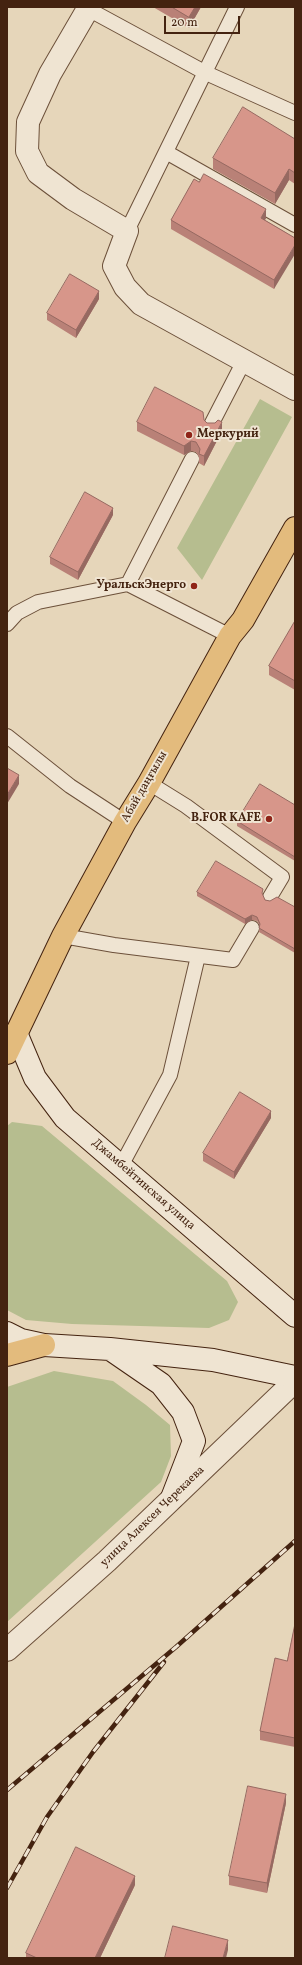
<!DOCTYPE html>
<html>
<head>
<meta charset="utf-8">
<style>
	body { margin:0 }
	#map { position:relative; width:302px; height:1965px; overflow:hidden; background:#e6d6ba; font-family:Vollkorn,serif }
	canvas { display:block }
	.frame { position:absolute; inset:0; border:8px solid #442310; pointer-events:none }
	.scale { position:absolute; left:164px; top:16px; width:76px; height:18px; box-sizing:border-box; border:2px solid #442310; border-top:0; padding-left:5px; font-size:12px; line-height:14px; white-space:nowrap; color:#442310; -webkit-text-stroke:3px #efe4d2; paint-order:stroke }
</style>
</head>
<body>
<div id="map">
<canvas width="302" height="1965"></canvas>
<div class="frame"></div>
<div class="scale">20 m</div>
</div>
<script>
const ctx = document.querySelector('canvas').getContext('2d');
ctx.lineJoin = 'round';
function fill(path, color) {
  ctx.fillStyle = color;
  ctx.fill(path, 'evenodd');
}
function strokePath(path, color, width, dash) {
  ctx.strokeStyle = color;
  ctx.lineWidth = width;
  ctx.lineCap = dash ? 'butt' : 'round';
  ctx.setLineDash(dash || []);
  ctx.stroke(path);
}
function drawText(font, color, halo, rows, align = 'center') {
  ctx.font = font + ' Vollkorn,serif';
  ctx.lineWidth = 4;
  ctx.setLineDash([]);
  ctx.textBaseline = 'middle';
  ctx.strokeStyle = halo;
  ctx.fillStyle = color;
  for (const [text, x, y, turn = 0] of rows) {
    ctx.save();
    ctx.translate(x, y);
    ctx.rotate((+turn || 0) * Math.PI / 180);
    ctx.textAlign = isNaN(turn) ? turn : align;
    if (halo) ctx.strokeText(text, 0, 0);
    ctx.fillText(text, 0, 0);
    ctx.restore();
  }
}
fill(new Path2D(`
	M 260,399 L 292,417 L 202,580 L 177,548 Z
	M 12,1122 L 42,1126 L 227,1281 L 238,1302 L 229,1320 L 209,1328 L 72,1324 L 26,1320 L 7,1310 L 7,1126 Z
	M 54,1371 L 113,1381 L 146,1405 L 170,1425 L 171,1456 L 161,1482 L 7,1622 L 7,1387 Z`), '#b6bd8f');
const lane = new Path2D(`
	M 88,9 L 206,73 L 295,113
	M 166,152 L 295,225
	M 127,231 L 237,7
	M 211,425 L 244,361
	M 192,459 L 128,584 L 230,636
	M 7,624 L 17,613 L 38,602 L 128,584
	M 7,736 L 70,786 L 125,822
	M 149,783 L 186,806 L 282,877 L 270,897
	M 63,936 L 114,945 L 233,960 L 252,928
	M 121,1166 L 170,1075 L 198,956`);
const street = new Path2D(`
	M 89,7 L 50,74 L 28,122 L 27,151 L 38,173 L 73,199 L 127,231 L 114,266 L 125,287 L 141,304 L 295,389
	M 7,1650 L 107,1561 L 295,1381`);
const secondary = new Path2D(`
	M 16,1033 L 35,1078 L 65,1118 L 295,1316
	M 7,1333 L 21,1340 L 44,1345 L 110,1349 L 213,1360 L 295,1377
	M 113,1351 L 161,1384 L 183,1412 L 194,1441 L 172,1498`);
const primary = new Path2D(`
	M 7,1053 L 63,936 L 125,822 L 149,783 L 230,636 L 243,620 L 295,528
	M 7,1355 L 44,1345`);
strokePath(lane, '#6c503a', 16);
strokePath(street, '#6c503a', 24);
strokePath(secondary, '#442310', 24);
strokePath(primary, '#442310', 24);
strokePath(lane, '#efe4d2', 14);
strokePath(street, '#efe4d2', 22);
strokePath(secondary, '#efe4d2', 22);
strokePath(primary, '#e3bb7d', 22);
const rail = new Path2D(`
	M 7,1790 L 176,1647 L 295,1541
	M 7,1888 L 47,1817 L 93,1752 L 164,1662`);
strokePath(rail, '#442310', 4.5);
strokePath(rail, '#efe4d2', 3, [9]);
fill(new Path2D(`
	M 153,7 L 201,7 L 189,28 Z
	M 295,139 L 295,184 L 289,180 L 275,204 L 213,169 L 213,158 Z
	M 266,218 L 265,220 L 295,238 L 274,289 L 171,229 L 171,220 Z
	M 99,299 L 76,338 L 47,320 L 47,313 Z
	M 204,420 L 207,423 L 222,431 L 204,466 L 199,463 L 199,457 L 196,452 L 191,451 L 184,455 L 137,431 L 137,422 Z
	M 113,515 L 78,580 L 50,564 L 50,557 Z
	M 295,621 L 295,690 L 269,675 L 269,666 Z
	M 295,805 L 295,861 L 237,826 L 237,821 Z
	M 197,892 L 263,893 L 262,894 L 265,900 L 295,907 L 295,953 L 259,932 L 260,926 L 257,921 L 252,920 L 245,924 L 197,896 Z
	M 271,1118 L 234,1179 L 203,1161 L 203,1153 Z
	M 295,1624 L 295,1747 L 260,1740 L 260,1731 L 287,1661 Z
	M 286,1803 L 267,1893 L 229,1885 L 229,1876 Z
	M 135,1885 L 100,1958 L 26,1958 L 26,1953 Z`), '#b98177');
fill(new Path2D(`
	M 195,7 L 201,7 L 189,28 L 189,17 Z
	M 289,169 L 289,180 L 275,204 L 275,193 Z
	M 266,209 L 266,218 L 261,227 L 261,218 Z
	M 295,245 L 295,254 L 274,289 L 274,280 Z
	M 99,291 L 99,299 L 76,338 L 76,330 Z
	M 222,422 L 222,431 L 204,466 L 204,456 Z
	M 191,441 L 191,451 L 184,455 L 184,446 Z
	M 113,508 L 113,515 L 78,580 L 78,572 Z
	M 19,775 L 19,784 L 7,804 L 7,795 Z
	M 252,915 L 252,920 L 245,924 L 245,919 Z
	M 271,1111 L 271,1118 L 234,1179 L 234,1172 Z
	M 286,1794 L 286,1803 L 267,1893 L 267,1883 Z
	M 135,1876 L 135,1885 L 100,1958 L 95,1958 Z
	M 228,1940 L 228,1950 L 226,1958 L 223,1958 Z`), '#966961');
const building = new Path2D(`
	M 172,7 L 195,7 L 189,17 Z
	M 243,107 L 295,139 L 295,173 L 289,169 L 275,193 L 213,158 Z
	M 204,174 L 266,209 L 261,218 L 295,238 L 295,245 L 274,280 L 171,220 L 194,179 L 199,182 Z
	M 70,274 L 99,291 L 76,330 L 47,313 Z
	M 155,387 L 203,412 L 204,420 L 207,423 L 215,423 L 218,420 L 222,422 L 204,456 L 199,454 L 200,449 L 196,442 L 191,441 L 184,446 L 137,422 Z
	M 85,492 L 113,508 L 78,572 L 50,557 Z
	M 295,621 L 295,681 L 269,666 Z
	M 7,768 L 19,775 L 7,795 Z
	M 260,784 L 295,805 L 295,857 L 237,821 Z
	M 216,861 L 263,889 L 262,893 L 265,900 L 270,901 L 277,897 L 295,907 L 295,949 L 259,928 L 260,924 L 257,917 L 252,915 L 245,919 L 197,892 Z
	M 240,1092 L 271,1111 L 234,1172 L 203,1153 Z
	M 295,1624 L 295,1738 L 260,1731 L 275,1658 L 287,1661 Z
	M 248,1786 L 286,1794 L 267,1883 L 229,1876 Z
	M 76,1847 L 135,1876 L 95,1958 L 37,1958 L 26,1953 Z
	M 173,1926 L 228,1940 L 223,1958 L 165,1958 Z`);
fill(building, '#d7968a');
strokePath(building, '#966961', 1);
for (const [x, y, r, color] of [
	[189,435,4,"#8f2418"],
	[194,586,4,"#8f2418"],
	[269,819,4,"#8f2418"]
]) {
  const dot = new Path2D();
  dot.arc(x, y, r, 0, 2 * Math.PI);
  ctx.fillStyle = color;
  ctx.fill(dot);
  strokePath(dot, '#efe4d2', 1.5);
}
drawText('bold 12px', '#442310', '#efe4d2', [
	["Меркурий",197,435,"left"],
	["УральскЭнерго",186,586],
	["B.FOR KAFE",261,819]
], 'right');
drawText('12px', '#442310', '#efe4d2', [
	["Абай даңғылы",145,787,-60],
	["Джамбейтинская улица",143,1185,41],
	["улица Алексея Черекаева",153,1517,-44]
]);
</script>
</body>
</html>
